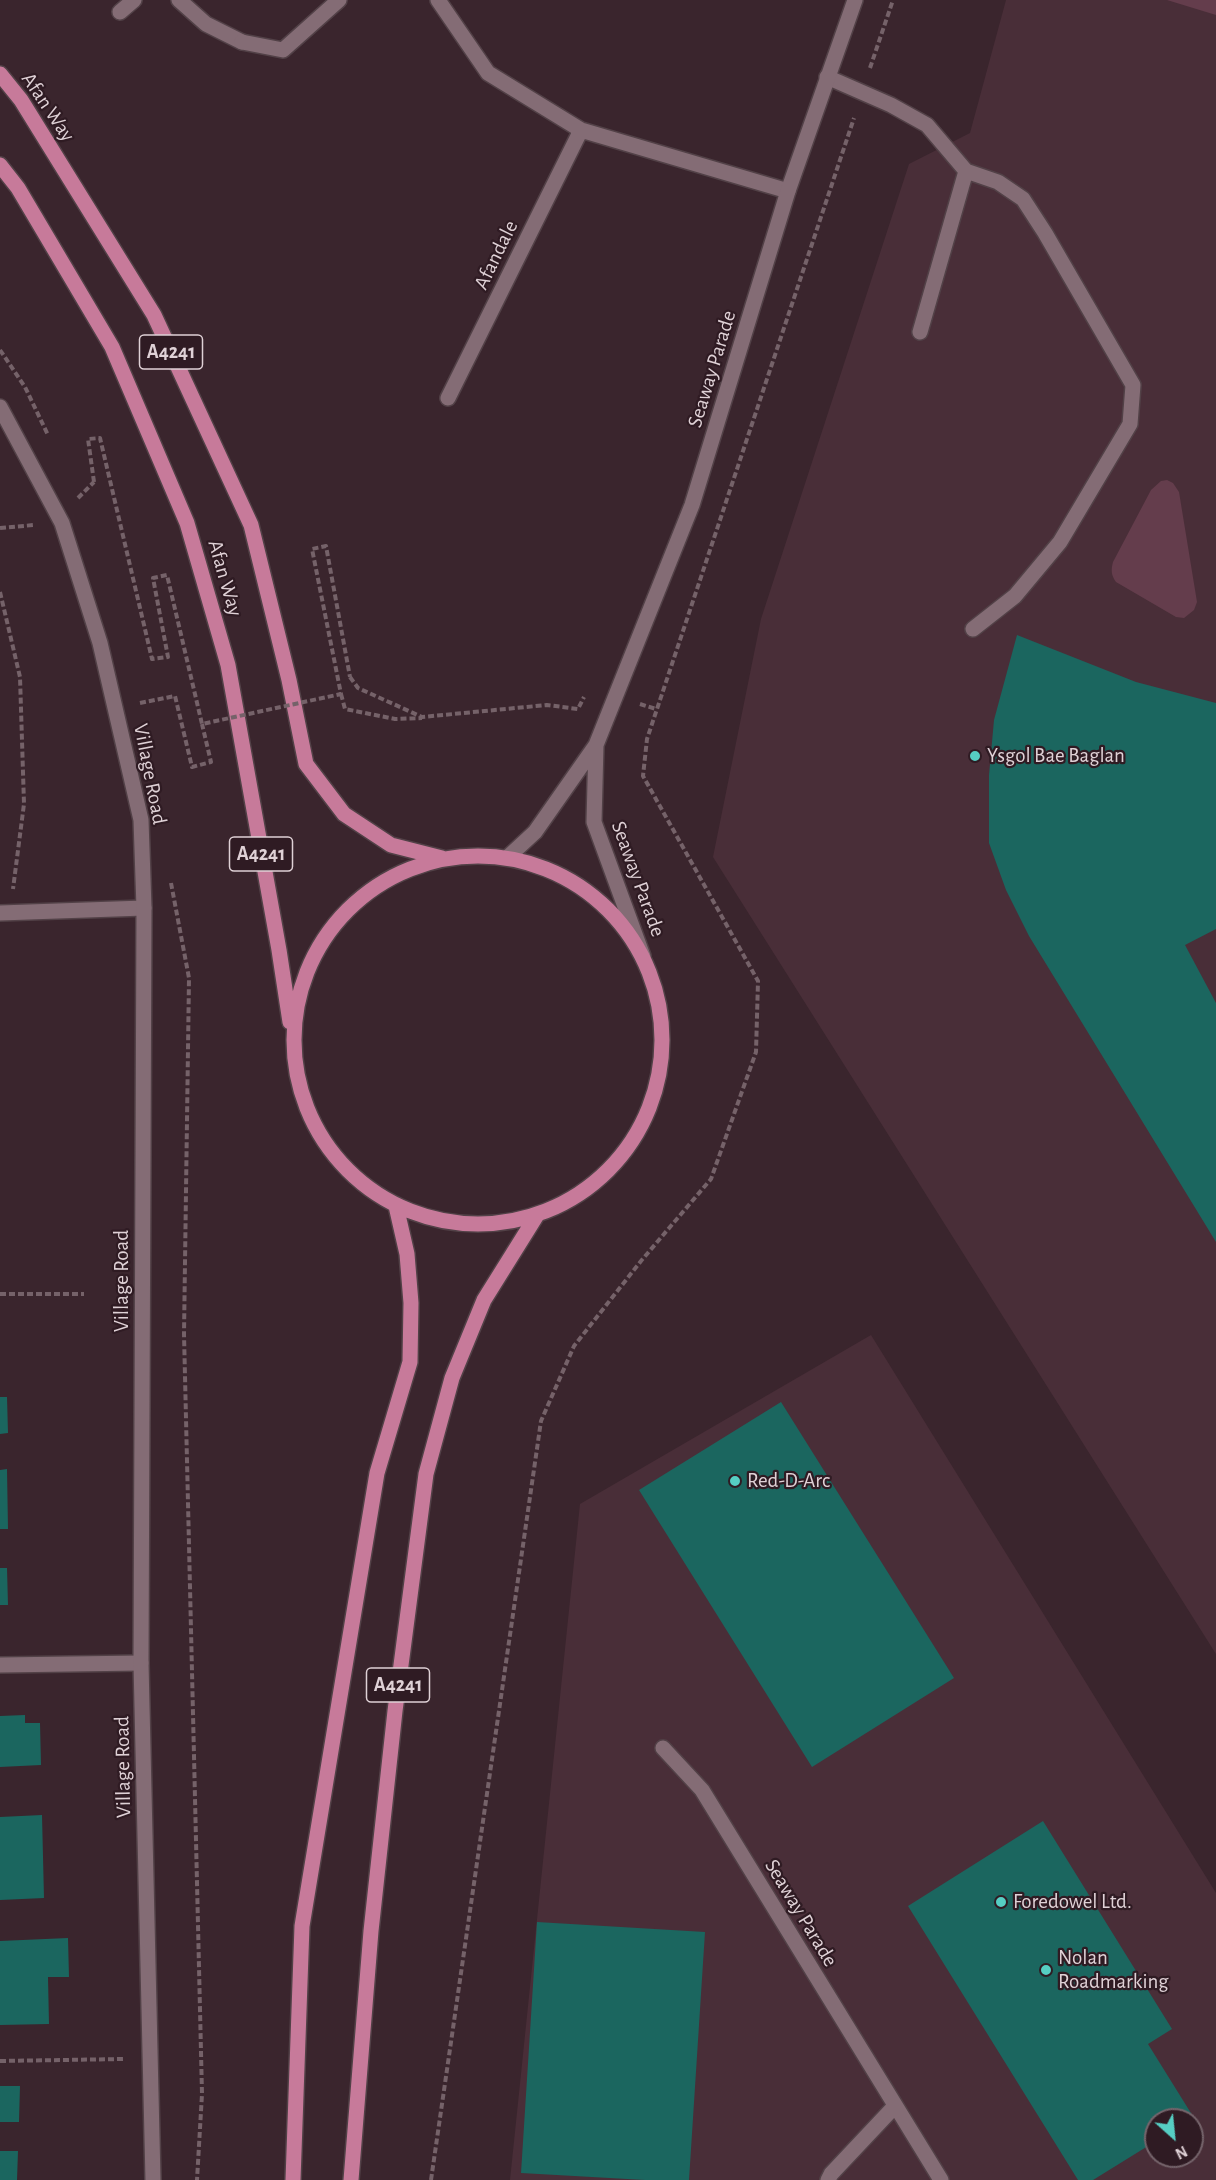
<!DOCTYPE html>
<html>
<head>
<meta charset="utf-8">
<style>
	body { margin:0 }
	#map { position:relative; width:1216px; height:2180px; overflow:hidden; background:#3a252d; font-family:"Alegreya Sans",sans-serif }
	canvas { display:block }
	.north { position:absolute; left:1144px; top:2108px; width:60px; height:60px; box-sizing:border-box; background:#2f1b23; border:2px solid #75646b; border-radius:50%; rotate:153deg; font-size:16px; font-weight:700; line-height:24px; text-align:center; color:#dfd1d6 }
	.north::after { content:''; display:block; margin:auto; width:21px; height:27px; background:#56cec3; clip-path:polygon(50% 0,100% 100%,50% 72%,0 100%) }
</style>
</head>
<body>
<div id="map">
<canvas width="1216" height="2180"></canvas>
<div class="north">N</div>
</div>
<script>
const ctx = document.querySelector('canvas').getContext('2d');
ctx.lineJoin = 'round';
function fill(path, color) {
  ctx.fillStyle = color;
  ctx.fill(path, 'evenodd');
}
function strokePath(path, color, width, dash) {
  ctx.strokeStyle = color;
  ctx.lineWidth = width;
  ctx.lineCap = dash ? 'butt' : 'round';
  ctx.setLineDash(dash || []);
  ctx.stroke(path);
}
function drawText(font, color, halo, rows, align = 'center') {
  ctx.font = font + ' "Alegreya Sans",sans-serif';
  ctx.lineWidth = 4.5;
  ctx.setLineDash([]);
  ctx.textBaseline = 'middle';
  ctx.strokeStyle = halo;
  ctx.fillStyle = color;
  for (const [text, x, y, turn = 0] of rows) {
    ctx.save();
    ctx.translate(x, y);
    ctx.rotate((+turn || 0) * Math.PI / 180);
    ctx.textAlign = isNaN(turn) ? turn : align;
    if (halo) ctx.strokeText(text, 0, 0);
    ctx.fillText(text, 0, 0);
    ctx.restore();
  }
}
fill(new Path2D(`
	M 1006,0 L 1216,0 L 1216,1654 L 713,857 L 761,619 L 909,164 L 970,133 Z
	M 871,1335 L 1216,1893 L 1216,2180 L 510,2180 L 580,1504 ZM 1156,2120 L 1192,2120 L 1192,2156 L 1156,2156 Z`), '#492e38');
fill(new Path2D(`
	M 1167,0 L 1216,0 L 1216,15 Z
	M 1167,480 L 1173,483 L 1179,492 L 1197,602 L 1194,610 L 1184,618 L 1176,617 L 1116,582 C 1111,575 1111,570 1113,562 L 1151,490 L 1161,481 Z`), '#643d4c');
fill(new Path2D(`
	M 1017,635 L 1136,682 L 1216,703 L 1216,929 L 1185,945 L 1216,1003 L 1216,1242 L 1029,936 L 1006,890 L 989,843 L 989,775 L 994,720 Z
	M 0,1397 L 7,1397 L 8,1433 L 0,1434 Z
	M 781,1402 L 954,1678 L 812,1767 L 639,1490 Z
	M 7,1469 L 8,1529 L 0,1529 L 0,1470 Z
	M 0,1568 L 7,1568 L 8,1605 L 0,1605 Z
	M 25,1715 L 25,1723 L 40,1723 L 41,1765 L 0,1767 L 0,1716 Z
	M 42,1815 L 44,1898 L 0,1900 L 0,1817 Z
	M 1043,1821 L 1172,2029 L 1148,2044 L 1194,2118 L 1190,2120 L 1156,2120 L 1156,2141 L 1093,2180 L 1078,2180 L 908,1906 Z
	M 537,1922 L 705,1932 L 689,2180 L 645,2180 L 521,2173 Z
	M 68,1938 L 69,1977 L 48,1977 L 49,2024 L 0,2025 L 0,1941 Z
	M 0,2086 L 20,2086 L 19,2122 L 0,2122 Z
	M 0,2151 L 18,2151 L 17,2180 L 0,2180 Z`), '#1b665f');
const lane = new Path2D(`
	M 179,0 L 206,24 L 242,42
	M 120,12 L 134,0
	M 827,77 L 891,105 L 927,125 L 966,171
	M 920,332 L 966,171 L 998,182 L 1023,199 L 1045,233 L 1133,385 L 1130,424 L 1060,542 L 1015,596 L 973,629`);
const street = new Path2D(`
	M 438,0 L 488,73 L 581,130 L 788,191
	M 242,42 L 283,50 L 339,0
	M 448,398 L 581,130
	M 0,913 L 144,908
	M 0,1665 L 141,1663
	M 663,1748 L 702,1790 L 941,2180
	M 828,2180 L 831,2174 L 895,2106`);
const secondary = new Path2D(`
	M 0,407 L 62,523 L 100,643 L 141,820 L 144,908 L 141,1663 L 153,2180
	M 596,745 L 594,822 L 643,956
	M 508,857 L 535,832 L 596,745 L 692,505 L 788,191 L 855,0`);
const primary = new Path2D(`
	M 0,74 L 21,100 L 154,315 L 251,525 L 289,680 L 306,764 L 344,814 L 391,845 L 442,858
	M 0,165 L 18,188 L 112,347 L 187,523 L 228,665 L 279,950 L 290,1022
	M294 1040a184 184 0 1 1 368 0a184 184 0 1 1-368 0Z
	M 293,2180 L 302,1926 L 377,1473 L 410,1362 L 411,1303 L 407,1254 L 396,1206
	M 351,2180 L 371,1931 L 395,1711 L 426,1474 L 452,1378 L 484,1300 L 537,1215`);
strokePath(lane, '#524147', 18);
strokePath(street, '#524147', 18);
strokePath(secondary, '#524147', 18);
strokePath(primary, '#524147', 18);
strokePath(new Path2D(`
	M 870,68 L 893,0
	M 0,350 L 25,387 L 48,435
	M 78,498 L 94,482
	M 0,528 L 34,525
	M 0,592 L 20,677 L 24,804 L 13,889
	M 350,677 L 358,688 L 422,717 L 547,705 L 578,709 L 584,697
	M 341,694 L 345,709 L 395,719 L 422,718
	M 140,703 L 175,696 L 192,767 L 211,762 L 202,724
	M 640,704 L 656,709
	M 171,883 L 189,978 L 184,1334 L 202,2094 L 197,2180
	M 0,1294 L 84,1294
	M 0,2061 L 124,2059
	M 431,2180 L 541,1421 L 574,1346 L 641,1261 L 711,1179 L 756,1052 L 758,981 L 643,776 L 647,739 L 854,118`), '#756269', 4, [6, 3]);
strokePath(lane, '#846c75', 15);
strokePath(street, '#846c75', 15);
strokePath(secondary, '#846c75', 15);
strokePath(primary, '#c77a9a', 15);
strokePath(new Path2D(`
	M 94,482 L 88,439 L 100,438 L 152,659 L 168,657 L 153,578 L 167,575 L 202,724 L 341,694 L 312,549 L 326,546 L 350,677`), '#756269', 4, [6, 3]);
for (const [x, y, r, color] of [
	[975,756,6,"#56cec3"],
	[735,1481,6,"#56cec3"],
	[1001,1902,6,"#56cec3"],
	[1046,1970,6,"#56cec3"]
]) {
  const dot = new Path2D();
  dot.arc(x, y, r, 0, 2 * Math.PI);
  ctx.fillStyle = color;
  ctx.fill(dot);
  strokePath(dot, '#2f1b23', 2);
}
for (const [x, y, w] of [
	[171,352,63],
	[261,854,63],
	[398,1685,63]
]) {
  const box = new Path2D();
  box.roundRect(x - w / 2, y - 17, w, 34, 4.5);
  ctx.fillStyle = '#2f1b23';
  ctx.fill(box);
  strokePath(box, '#dfd1d6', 1.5);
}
drawText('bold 20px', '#dfd1d6', null, [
	["A4241",171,352],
	["A4241",261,854],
	["A4241",398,1685]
]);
drawText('21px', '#dfd1d6', '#2f1b23', [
	["Afan Way",48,107,56],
	["Afandale",496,255,-64],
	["Seaway Parade",712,369,-73],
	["Afan Way",225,578,74],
	["Village Road",150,774,79],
	["Seaway Parade",638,879,70],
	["Village Road",122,1281,-90],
	["Village Road",123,1767,-91],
	["Seaway Parade",801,1913,59]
]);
drawText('21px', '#dfd1d6', '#2f1b23', [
	["Ysgol Bae Baglan",987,756],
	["Red-D-Arc",747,1481],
	["Foredowel Ltd.",1013,1902],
	["Nolan",1058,1958],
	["Roadmarking",1058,1982]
], 'left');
</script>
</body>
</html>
